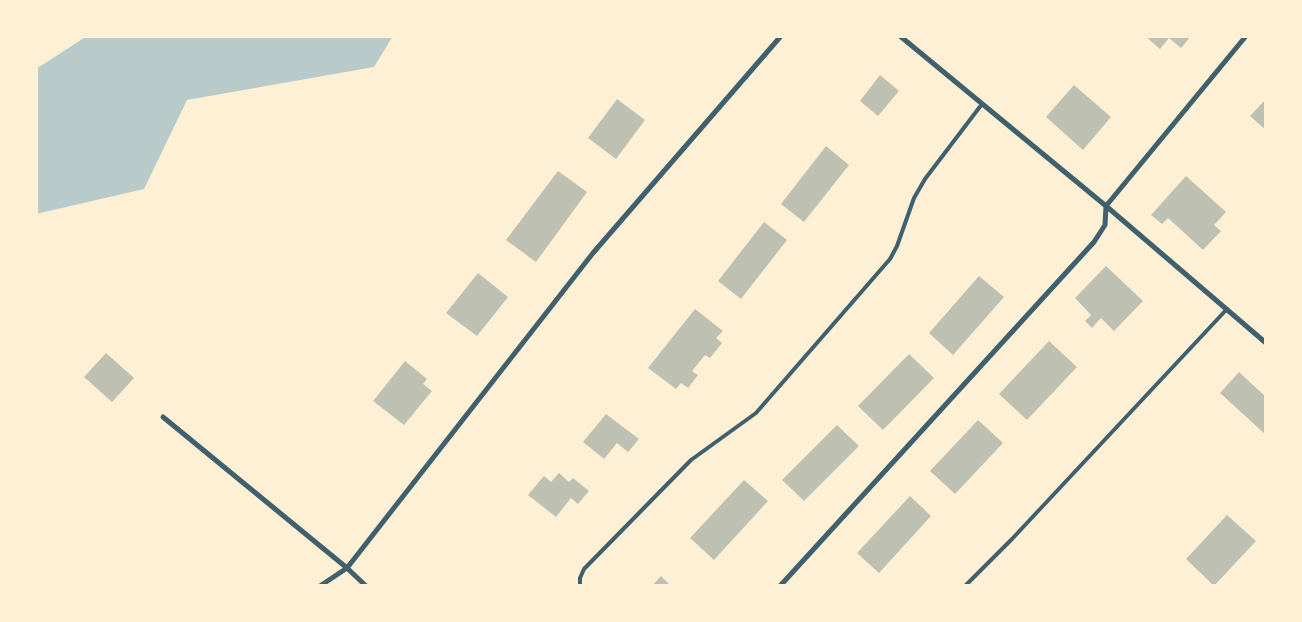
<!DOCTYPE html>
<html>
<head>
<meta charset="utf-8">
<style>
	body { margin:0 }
	#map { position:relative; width:1302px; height:622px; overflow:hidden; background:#fdf0d5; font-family:Overpass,sans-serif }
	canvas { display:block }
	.frame { position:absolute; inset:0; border:38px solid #fdf0d5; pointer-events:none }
</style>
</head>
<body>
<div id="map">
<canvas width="1302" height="622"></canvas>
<div class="frame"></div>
</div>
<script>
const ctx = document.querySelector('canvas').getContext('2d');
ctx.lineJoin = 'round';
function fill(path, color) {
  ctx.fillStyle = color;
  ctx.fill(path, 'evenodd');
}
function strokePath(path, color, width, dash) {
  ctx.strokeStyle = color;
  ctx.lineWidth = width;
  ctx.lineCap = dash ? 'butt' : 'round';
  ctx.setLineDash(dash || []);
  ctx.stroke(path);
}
fill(new Path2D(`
	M 87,36 L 393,36 L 374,67 L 187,100 L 144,189 L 36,214 L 36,69 Z`), '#b9caca');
fill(new Path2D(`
	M 1145,36 L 1191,36 L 1181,48 L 1169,38 L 1160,49 Z
	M 880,75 L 899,91 L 878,116 L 860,101 Z
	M 1074,85 L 1111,117 L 1083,150 L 1046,117 Z
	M 617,99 L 645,120 L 616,159 L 588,138 Z
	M 1266,99 L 1266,130 L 1250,116 Z
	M 826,146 L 849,165 L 804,222 L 781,204 Z
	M 558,171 L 587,192 L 536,262 L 506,240 Z
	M 1186,176 L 1226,212 L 1214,225 L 1221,231 L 1203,250 L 1168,218 L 1162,224 L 1151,215 Z
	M 764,222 L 787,240 L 741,299 L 718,281 Z
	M 1106,266 L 1143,301 L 1114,331 L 1101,318 L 1092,328 L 1085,321 L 1091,315 L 1075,298 Z
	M 478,273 L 508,297 L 477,336 L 446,313 Z
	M 979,276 L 1004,297 L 953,355 L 929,333 Z
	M 695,309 L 723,331 L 716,338 L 722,343 L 710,358 L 705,355 L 692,371 L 698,375 L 688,388 L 681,383 L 676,389 L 648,368 Z
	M 1049,341 L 1077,367 L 1027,420 L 999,394 Z
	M 106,353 L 134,378 L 112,402 L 84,377 Z
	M 909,354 L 934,378 L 883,430 L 858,406 Z
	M 405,361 L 427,379 L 423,384 L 432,391 L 404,425 L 373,401 Z
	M 1239,372 L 1266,397 L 1266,435 L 1220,393 Z
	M 606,414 L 639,439 L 628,452 L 617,443 L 604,459 L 583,442 Z
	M 978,420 L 1003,443 L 955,494 L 930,471 Z
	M 837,425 L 859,446 L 804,501 L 782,480 Z
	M 559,473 L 569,482 L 573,478 L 589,491 L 578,504 L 571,498 L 556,517 L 528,495 L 544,476 L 551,482 Z
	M 744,480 L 768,501 L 714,560 L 690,538 Z
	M 910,496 L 931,516 L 879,573 L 857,553 Z
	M 1227,515 L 1256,541 L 1214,586 L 1186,559 Z
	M 661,576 L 671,586 L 652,586 Z`), '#bec0b2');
strokePath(new Path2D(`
	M 580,586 L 580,578 L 584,569 L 691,460 L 756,413 L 890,259 L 897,246 L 914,198 L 925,179 L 982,104
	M 965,586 L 1012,539 L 1227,309`), '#3f606c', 4);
strokePath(new Path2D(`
	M 900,36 L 1106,206 L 1266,343
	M 163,417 L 347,568 L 366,586
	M 320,586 L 347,568 L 593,253 L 781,36
	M 780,586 L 1094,242 L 1105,225 L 1106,206 L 1246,36`), '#3f606c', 5);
</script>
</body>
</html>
